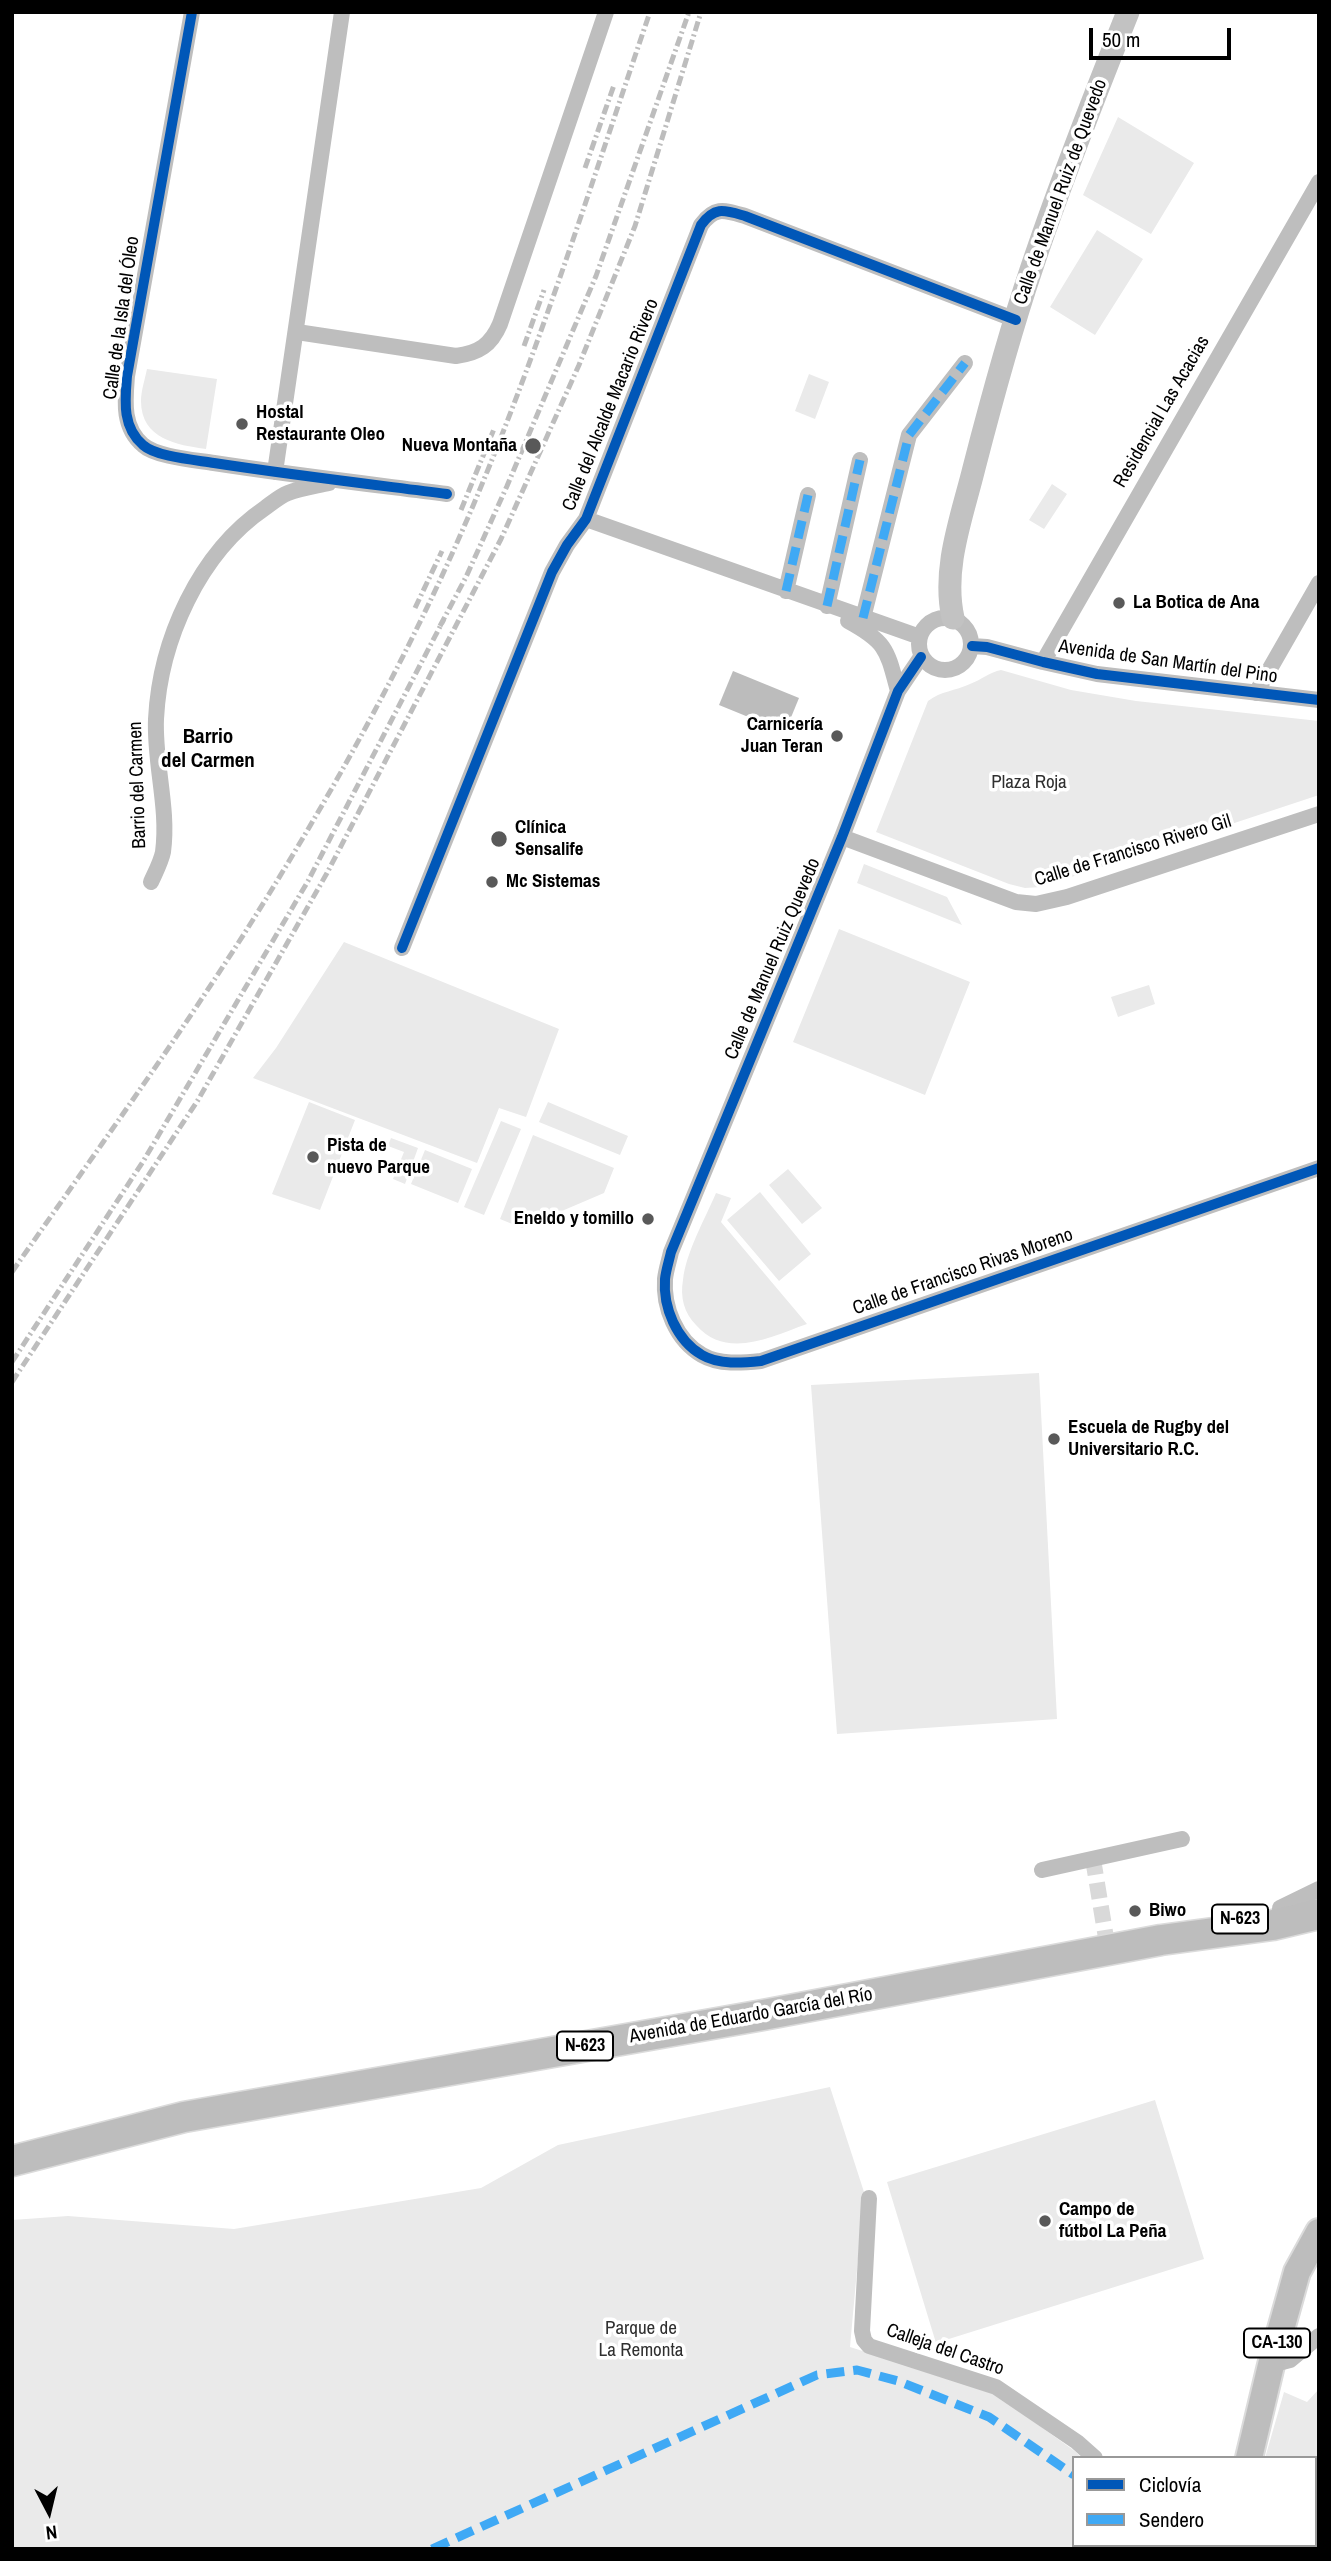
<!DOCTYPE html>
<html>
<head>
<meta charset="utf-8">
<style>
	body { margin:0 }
	#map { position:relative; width:1331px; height:2561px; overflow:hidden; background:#fff; font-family:"Archivo Narrow",sans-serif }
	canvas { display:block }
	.frame { position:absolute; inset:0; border:14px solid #000; pointer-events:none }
	.legend { position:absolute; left:1072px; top:2456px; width:245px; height:91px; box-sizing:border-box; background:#fff; border:2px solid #999; margin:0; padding:9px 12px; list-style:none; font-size:21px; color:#000 }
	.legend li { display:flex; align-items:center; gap:14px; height:35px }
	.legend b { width:35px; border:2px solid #999 }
	.north { position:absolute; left:14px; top:2477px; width:70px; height:70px; -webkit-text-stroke:5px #fff; paint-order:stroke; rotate:173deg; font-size:19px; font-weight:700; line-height:28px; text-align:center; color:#000 }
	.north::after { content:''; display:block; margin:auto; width:24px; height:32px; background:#000; clip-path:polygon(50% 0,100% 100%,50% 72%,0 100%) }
	.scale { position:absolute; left:1089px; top:28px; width:142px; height:32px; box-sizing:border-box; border:4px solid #000; border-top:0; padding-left:9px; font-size:21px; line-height:24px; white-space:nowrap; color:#000; -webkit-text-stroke:5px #fff; paint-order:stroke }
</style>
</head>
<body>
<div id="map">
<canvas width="1331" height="2561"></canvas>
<div class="frame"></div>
<ul class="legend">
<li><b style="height:9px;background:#0057b8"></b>Ciclovía</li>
<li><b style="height:9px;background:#3fa9f5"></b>Sendero</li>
</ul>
<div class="north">N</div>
<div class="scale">50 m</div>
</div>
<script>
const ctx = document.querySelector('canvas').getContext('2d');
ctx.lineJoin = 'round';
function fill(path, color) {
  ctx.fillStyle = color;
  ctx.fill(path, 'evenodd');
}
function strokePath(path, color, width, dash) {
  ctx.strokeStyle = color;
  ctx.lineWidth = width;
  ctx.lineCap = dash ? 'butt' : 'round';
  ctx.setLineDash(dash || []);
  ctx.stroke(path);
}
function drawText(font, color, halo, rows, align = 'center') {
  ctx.font = font + ' "Archivo Narrow",sans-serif';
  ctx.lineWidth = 7;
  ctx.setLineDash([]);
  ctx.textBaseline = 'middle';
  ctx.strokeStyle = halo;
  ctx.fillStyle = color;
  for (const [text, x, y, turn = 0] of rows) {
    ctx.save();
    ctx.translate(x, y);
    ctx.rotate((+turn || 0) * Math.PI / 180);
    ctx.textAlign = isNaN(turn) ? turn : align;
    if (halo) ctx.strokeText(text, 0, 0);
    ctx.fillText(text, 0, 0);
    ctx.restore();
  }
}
fill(new Path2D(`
	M 1118,117 L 1194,163 L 1151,234 L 1083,195 Z
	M 1097,230 L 1143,259 L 1095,335 L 1050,307 Z
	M 147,369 L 217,379 L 206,449 C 177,445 141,439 141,401 C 141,391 145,379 147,369 Z
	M 809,374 L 829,382 L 815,419 L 795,411 Z
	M 1052,484 L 1067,494 L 1044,529 L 1029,520 Z
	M 1001,670 L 1071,690 L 1136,701 L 1319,721 L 1319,795 L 1041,887 L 1025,888 L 1009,884 L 876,832 L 928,701 C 941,691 955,691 970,684 C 981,680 990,672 1001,670 Z
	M 864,864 L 947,897 L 962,925 L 857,883 Z
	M 839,929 L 970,982 L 925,1095 L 793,1042 Z
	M 344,942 L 559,1029 L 526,1117 L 499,1108 L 477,1163 L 253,1078 L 276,1048 Z
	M 1149,985 L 1155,1004 L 1118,1017 L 1111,997 Z
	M 309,1102 L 355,1120 L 320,1210 L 272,1194 Z
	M 548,1102 L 628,1136 L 620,1155 L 539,1122 Z
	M 501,1121 L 521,1129 L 484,1215 L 464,1207 Z
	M 533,1135 L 614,1168 L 604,1193 L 522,1228 L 500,1219 Z
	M 391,1138 L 418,1148 L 405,1184 L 393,1179 L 404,1152 L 388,1146 Z
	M 425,1150 L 472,1169 L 458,1203 L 411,1184 Z
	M 788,1169 L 822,1208 L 802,1224 L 769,1185 Z
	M 760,1192 L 811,1254 L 779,1281 L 727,1220 Z
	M 716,1193 L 731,1198 L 721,1222 L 807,1324 C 770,1337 727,1360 696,1325 C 684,1313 680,1297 683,1280 C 686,1252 705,1219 716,1193 Z
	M 1039,1373 L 1057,1719 L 837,1734 L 811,1385 Z
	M 830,2087 L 864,2192 L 850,2347 L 994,2393 L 1076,2452 L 1082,2458 L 1074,2458 L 1074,2545 L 1173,2545 L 1176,2549 L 12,2549 L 12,2220 L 68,2216 L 234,2229 L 481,2188 L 558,2145 Z
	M 1155,2100 L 1204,2259 L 936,2343 L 887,2182 Z
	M 1319,2389 L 1319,2478 L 1315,2477 L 1315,2458 L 1265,2458 L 1284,2392 L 1307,2402 Z`), '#eaeaea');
fill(new Path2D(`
	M 733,671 L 799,698 L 785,732 L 719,705 Z`), '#bcbcbc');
strokePath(new Path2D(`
	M 1093,1859 L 1108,1950`), '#d9d9d9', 16, [16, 8]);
const primary = new Path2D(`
	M 1249,2458 L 1271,2365 L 1297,2272 L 1319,2232
	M 1227,2549 L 1228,2545`);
const highway = new Path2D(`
	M 12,2161 L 184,2117 L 763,2015 L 1161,1940 L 1273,1925 L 1319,1914`);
strokePath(primary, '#dbdbdb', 30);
strokePath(highway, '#dbdbdb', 33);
strokePath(new Path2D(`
	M 192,12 L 127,376 C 125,401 122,427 143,445 C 156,457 196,460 214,463 C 292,475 369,484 447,494
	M 297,332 L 456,356 C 479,353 491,345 500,324 L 606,12
	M 275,472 L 342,12
	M 586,519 L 920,637
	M 786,591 L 808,495
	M 827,606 L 860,460
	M 863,618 L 909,435 L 965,363
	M919 644a26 26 0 1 1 52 0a26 26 0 1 1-52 0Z
	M 848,621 C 887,642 887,650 898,691
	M 972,646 L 987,647 L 1043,662 L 1097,674 L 1319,700
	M 921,657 L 898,691 L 842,837 L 671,1252 C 669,1261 666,1270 665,1279 C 663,1307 676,1340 702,1355 C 719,1365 742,1363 761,1361 L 1319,1168
	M 1043,662 L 1319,182
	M 1256,693 L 1319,583
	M 842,837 L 1016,902 L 1036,904 L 1067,897 L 1319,814
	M 151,882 C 155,873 161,862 163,852 C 169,808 154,763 156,719 C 160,640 199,553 265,508 C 272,503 280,496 288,493 C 301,488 316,486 329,483
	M 402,948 L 552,572 L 567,545 L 586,519 L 701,225 C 715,206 724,210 745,216 L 1016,320
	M 1042,1870 L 1182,1839
	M 1280,1908 L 1319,1889
	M 869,2198 L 862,2331 L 864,2340 L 869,2346 L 996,2387 L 1077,2442 L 1095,2458
	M 1271,2365 L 1290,2360 L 1319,2336
	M 1181,2545 L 1185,2549`), '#bebebe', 16);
strokePath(new Path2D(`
	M 953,618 C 942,568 962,517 974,468 C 991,402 1009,335 1031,270 C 1060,183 1094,97 1128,12`), '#c2c2c2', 23);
strokePath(primary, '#bdbdbd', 26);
strokePath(highway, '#bdbdbd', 30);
strokePath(new Path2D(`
	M 585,168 L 614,85
	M 524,346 L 544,290
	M 461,510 L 494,429
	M 415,608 L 442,551
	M 440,626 L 466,577 L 507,486 L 596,276 L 689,12
	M 12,1272 C 99,1147 189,1024 269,894 C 322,808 373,718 418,626 C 515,430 579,219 650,12
	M 12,1362 L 144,1160 L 308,881 L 444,619
	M 12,1382 L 198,1100 L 327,873 L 501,539 L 579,365 L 635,226 L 701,12`), '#bdbdbd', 5, [10, 3.5, 2, 3.5]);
strokePath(new Path2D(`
	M 786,591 L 808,495
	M 827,606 L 860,460
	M 863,618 L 909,435 L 965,363
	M 432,2549 L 817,2375 L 857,2370 L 898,2381 L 989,2417 L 1074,2475`), '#3fa9f5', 9, [18, 9]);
strokePath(new Path2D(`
	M 192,12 L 127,376 C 125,401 122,427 143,445 C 156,457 196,460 214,463 C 292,475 369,484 447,494
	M 972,646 L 987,647 L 1043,662 L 1097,674 L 1319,700
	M 921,657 L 898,691 L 842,837 L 671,1252 C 669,1261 666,1270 665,1279 C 663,1307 676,1340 702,1355 C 719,1365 742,1363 761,1361 L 1319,1168
	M 402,948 L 552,572 L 567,545 L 586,519 L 701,225 C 715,206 724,210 745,216 L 1016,320`), '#0057b8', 10);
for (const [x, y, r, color] of [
	[242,424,7,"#595959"],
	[533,446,9,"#595959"],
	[1119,603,7,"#595959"],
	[837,736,7,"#595959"],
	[499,839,9,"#595959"],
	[492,882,7,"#595959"],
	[313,1157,7,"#595959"],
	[648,1219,7,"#595959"],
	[1054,1439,7,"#595959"],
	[1135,1911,7,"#595959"],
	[1045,2221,7,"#595959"]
]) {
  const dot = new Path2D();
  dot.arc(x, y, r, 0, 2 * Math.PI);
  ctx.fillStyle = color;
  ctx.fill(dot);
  strokePath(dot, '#fff', 2.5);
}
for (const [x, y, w] of [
	[1240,1919,56],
	[585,2046,56],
	[1277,2343,66]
]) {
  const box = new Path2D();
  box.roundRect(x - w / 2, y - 14.5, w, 29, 5);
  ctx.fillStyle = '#fff';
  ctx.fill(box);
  strokePath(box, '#000', 2);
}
drawText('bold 18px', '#000', null, [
	["N-623",1240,1919],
	["N-623",585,2046],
	["CA-130",1277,2343]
]);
drawText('19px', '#000', '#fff', [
	["Calle de Manuel Ruiz de Quevedo",1061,192,-70],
	["Calle de la Isla del Óleo",122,318,-82],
	["Calle del Alcalde Macario Rivero",611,405,-68],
	["Residencial Las Acacias",1162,412,-60],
	["Avenida de San Martín del Pino",1168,662,8],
	["Barrio del Carmen",138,785,-92],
	["Calle de Francisco Rivero Gil",1133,851,-17],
	["Calle de Manuel Ruiz Quevedo",773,959,-67],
	["Calle de Francisco Rivas Moreno",963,1272,-19],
	["Avenida de Eduardo García del Río",751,2016,-10],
	["Calleja del Castro",945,2350,19]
]);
drawText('bold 19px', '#000', '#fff', [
	["Hostal",256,413],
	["Restaurante Oleo",256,435],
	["Nueva Montaña",517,446,"right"],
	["La Botica de Ana",1133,603],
	["Carnicería",823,725,"right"],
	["Juan Teran",823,747,"right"],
	["Clínica",515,828],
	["Sensalife",515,850],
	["Mc Sistemas",506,882],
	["Pista de",327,1146],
	["nuevo Parque",327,1168],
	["Eneldo y tomillo",634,1219,"right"],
	["Escuela de Rugby del",1068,1428],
	["Universitario R.C.",1068,1450],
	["Biwo",1149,1911],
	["Campo de",1059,2210],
	["fútbol La Peña",1059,2232]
], 'left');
drawText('19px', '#303030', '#fff', [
	["Plaza Roja",1029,783],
	["Parque de",641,2329],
	["La Remonta",641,2351]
]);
drawText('bold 21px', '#000', '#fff', [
	["Barrio",208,737],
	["del Carmen",208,761]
]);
</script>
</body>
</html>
